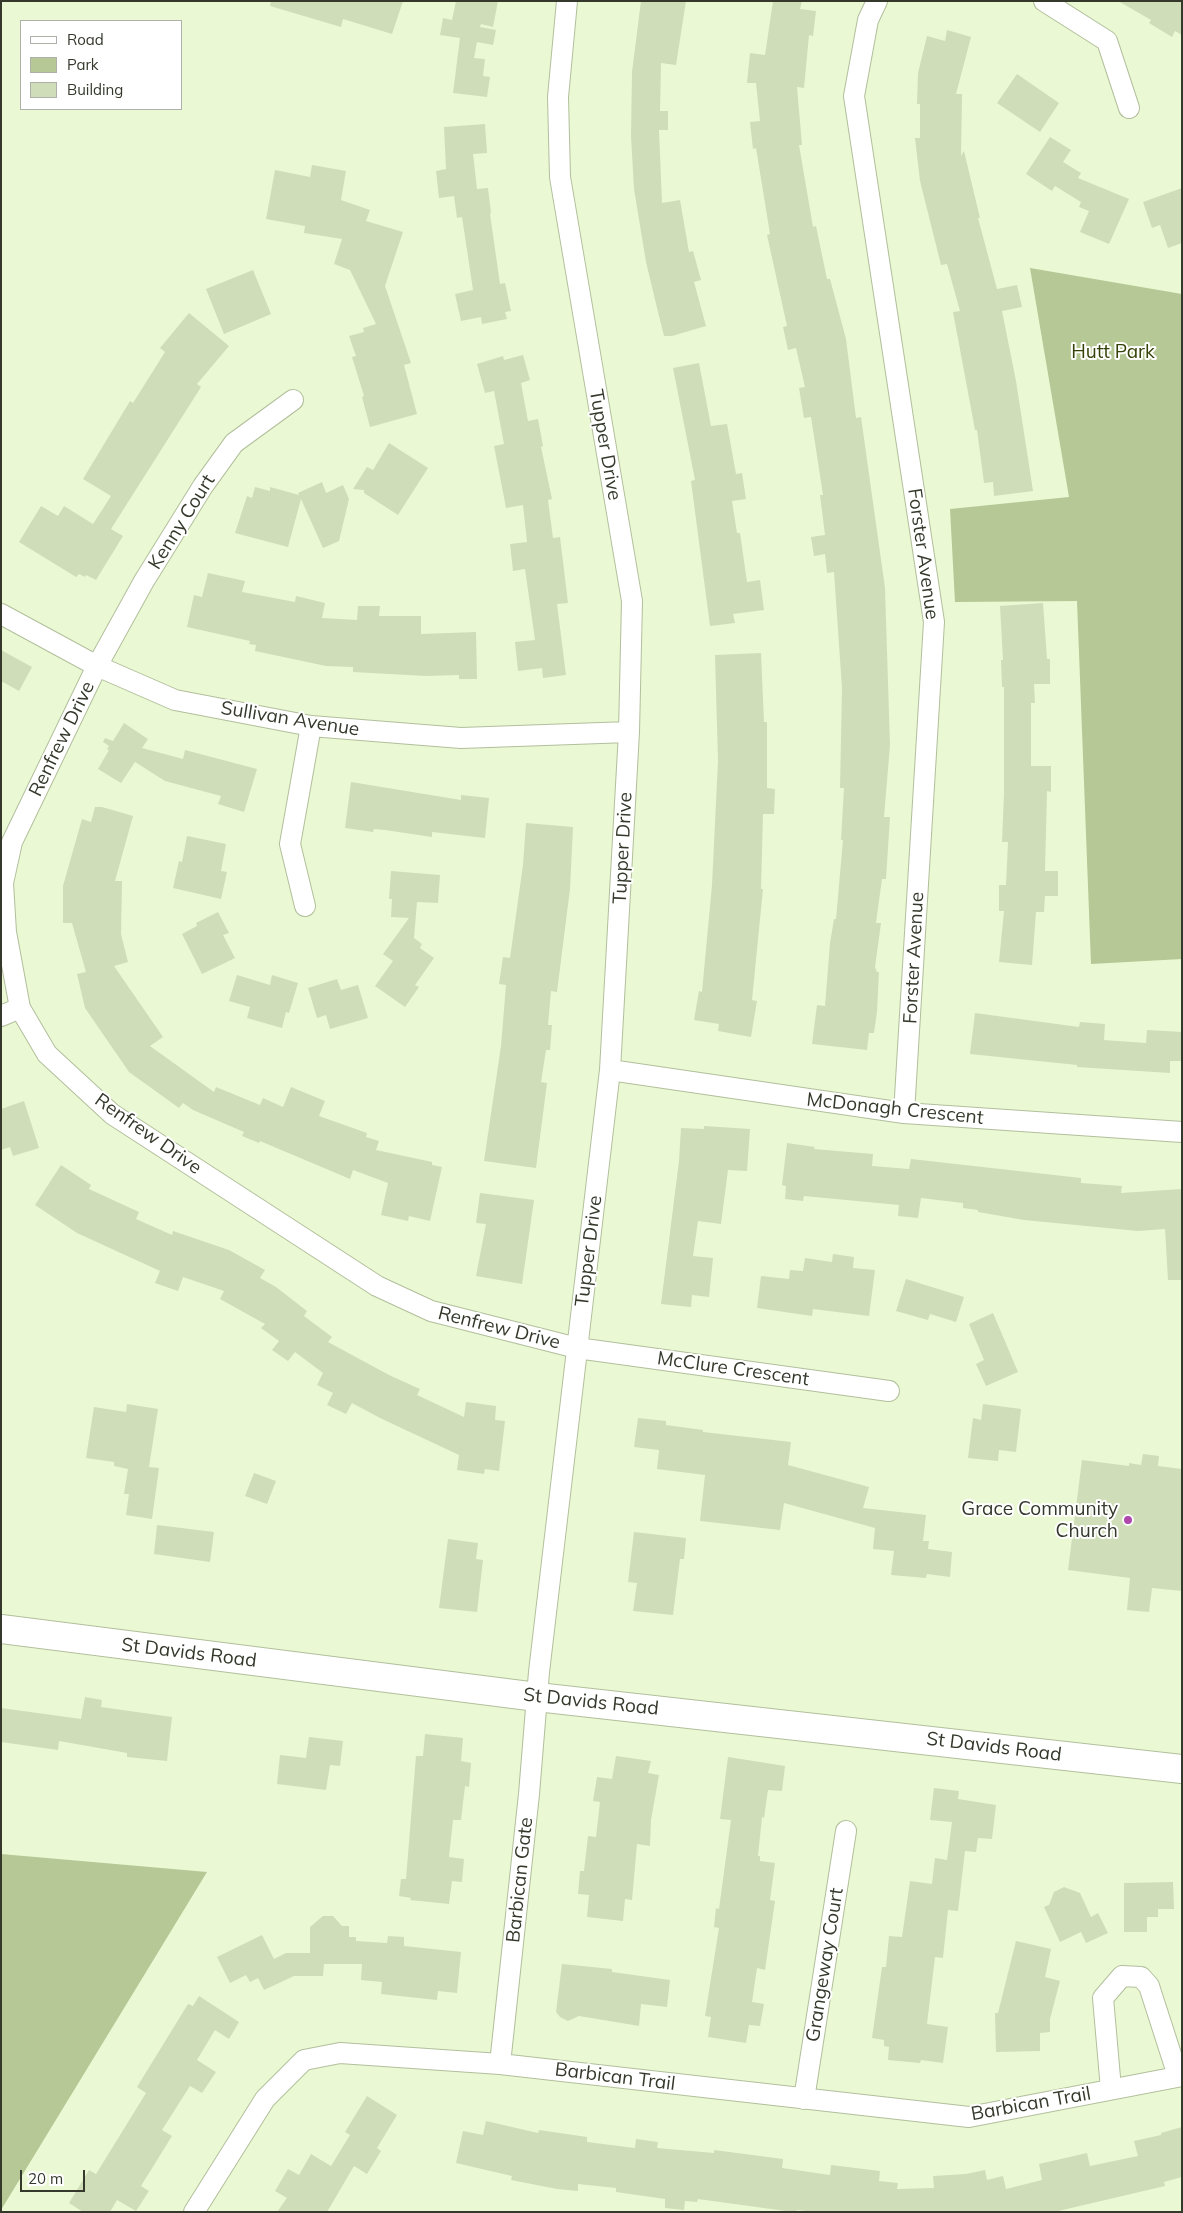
<!DOCTYPE html>
<html>
<head>
<meta charset="utf-8">
<style>
	body { margin:0 }
	#map { position:relative; width:1183px; height:2213px; overflow:hidden; background:#ebf8d4; font-family:Mulish,sans-serif }
	canvas { display:block }
	.frame { position:absolute; inset:0; border:2px solid #34392b; pointer-events:none }
	.legend { position:absolute; left:20px; top:20px; width:162px; height:90px; box-sizing:border-box; background:#fff; border:1px solid #aeb0aa; margin:0; padding:6px 9px; list-style:none; font-size:15px; color:#34392b }
	.legend li { display:flex; align-items:center; gap:10px; height:25px }
	.legend b { width:25px; border:1px solid #aeb0aa }
	.scale { position:absolute; left:20px; top:2170px; width:65px; height:22px; box-sizing:border-box; border:2px solid #34392b; border-top:0; padding-left:6px; font-size:15px; line-height:18px; white-space:nowrap; color:#34392b; -webkit-text-stroke:4px #fff; paint-order:stroke }
</style>
</head>
<body>
<div id="map">
<canvas width="1183" height="2213"></canvas>
<div class="frame"></div>
<ul class="legend">
<li><b style="height:6px;background:#fff"></b>Road</li>
<li><b style="height:14px;background:#b6c895"></b>Park</li>
<li><b style="height:14px;background:#d0ddb9"></b>Building</li>
</ul>
<div class="scale">20 m</div>
</div>
<script>
const ctx = document.querySelector('canvas').getContext('2d');
ctx.lineJoin = 'round';
function fill(path, color) {
  ctx.fillStyle = color;
  ctx.fill(path, 'evenodd');
}
function strokePath(path, color, width, dash) {
  ctx.strokeStyle = color;
  ctx.lineWidth = width;
  ctx.lineCap = dash ? 'butt' : 'round';
  ctx.setLineDash(dash || []);
  ctx.stroke(path);
}
function drawText(font, color, halo, rows, align = 'center') {
  ctx.font = font + ' Mulish,sans-serif';
  ctx.lineWidth = 4;
  ctx.setLineDash([]);
  ctx.textBaseline = 'middle';
  ctx.strokeStyle = halo;
  ctx.fillStyle = color;
  for (const [text, x, y, turn = 0] of rows) {
    ctx.save();
    ctx.translate(x, y);
    ctx.rotate((+turn || 0) * Math.PI / 180);
    ctx.textAlign = isNaN(turn) ? turn : align;
    if (halo) ctx.strokeText(text, 0, 0);
    ctx.fillText(text, 0, 0);
    ctx.restore();
  }
}
fill(new Path2D(`
	M 1030,268 L 1182,294 L 1182,959 L 1091,964 L 1077,601 L 955,602 L 950,509 L 1069,497 Z
	M 1,1854 L 207,1872 L 1,2210 Z`), '#b6c895');
fill(new Path2D(`
	M 271,1 L 403,1 L 392,34 L 343,19 L 341,27 L 270,6 Z
	M 456,1 L 498,1 L 493,27 L 481,24 L 480,27 L 496,30 L 493,45 L 477,42 L 474,58 L 485,59 L 483,76 L 490,77 L 487,97 L 453,93 L 460,38 L 440,35 L 443,18 L 452,20 Z
	M 641,1 L 686,1 L 676,65 L 661,63 L 660,111 L 668,111 L 668,130 L 659,130 L 662,203 L 680,200 L 689,252 L 693,251 L 701,280 L 694,282 L 706,326 L 672,336 L 664,336 L 658,312 L 646,262 L 634,189 L 631,137 L 632,72 Z
	M 773,1 L 802,1 L 800,9 L 816,11 L 813,36 L 809,35 L 804,88 L 797,87 L 802,145 L 799,145 L 813,227 L 816,226 L 827,279 L 830,279 L 846,339 L 856,418 L 861,417 L 885,588 L 890,745 L 884,817 L 890,817 L 886,879 L 882,879 L 876,923 L 881,923 L 875,967 L 877,972 L 879,972 L 877,1012 L 874,1033 L 869,1033 L 867,1050 L 812,1044 L 817,1005 L 825,1006 L 830,943 L 834,919 L 836,919 L 843,840 L 841,840 L 844,788 L 840,788 L 842,688 L 834,572 L 827,573 L 825,554 L 814,556 L 811,537 L 825,535 L 820,495 L 823,495 L 811,417 L 804,418 L 799,388 L 805,387 L 796,348 L 788,350 L 783,327 L 787,326 L 767,235 L 770,234 L 756,148 L 753,149 L 750,122 L 760,121 L 756,83 L 747,83 L 750,53 L 765,55 Z
	M 1118,1 L 1182,1 L 1182,35 L 1175,31 L 1172,37 L 1149,23 L 1151,20 Z
	M 947,30 L 971,37 L 956,94 L 962,94 L 961,156 L 964,151 L 980,218 L 978,218 L 997,289 L 1017,285 L 1022,307 L 1002,311 L 1016,381 L 1033,491 L 994,496 L 993,482 L 984,483 L 977,430 L 975,430 L 953,312 L 960,311 L 947,264 L 941,265 L 920,181 L 915,138 L 920,138 L 920,104 L 917,104 L 918,73 L 927,36 L 945,41 Z
	M 1017,74 L 1059,103 L 1040,132 L 997,103 Z
	M 485,124 L 487,153 L 473,154 L 477,189 L 488,188 L 491,213 L 490,214 L 500,284 L 505,283 L 511,311 L 505,312 L 507,319 L 482,324 L 481,317 L 461,321 L 455,294 L 473,290 L 462,217 L 457,218 L 454,196 L 439,198 L 436,171 L 446,169 L 444,127 Z
	M 1050,137 L 1071,150 L 1063,162 L 1081,173 L 1078,178 L 1129,199 L 1109,244 L 1080,232 L 1089,211 L 1079,207 L 1081,202 L 1055,186 L 1052,191 L 1026,174 Z
	M 312,165 L 346,171 L 341,200 L 370,210 L 366,221 L 403,232 L 385,286 L 411,363 L 404,365 L 417,414 L 370,427 L 362,397 L 364,396 L 352,357 L 356,356 L 349,336 L 364,332 L 363,328 L 376,324 L 350,270 L 334,264 L 342,239 L 304,233 L 305,226 L 266,219 L 275,170 L 310,177 Z
	M 1182,188 L 1182,243 L 1168,248 L 1160,225 L 1152,228 L 1143,202 Z
	M 253,270 L 271,314 L 224,334 L 206,289 Z
	M 189,313 L 229,346 L 197,384 L 201,387 L 111,529 L 123,536 L 96,580 L 86,575 L 85,577 L 79,574 L 76,577 L 19,542 L 41,506 L 58,516 L 64,506 L 93,524 L 111,496 L 83,479 L 130,401 L 133,403 L 165,352 L 160,348 Z
	M 523,355 L 530,380 L 521,383 L 528,421 L 538,419 L 543,446 L 541,447 L 552,499 L 548,500 L 553,538 L 560,537 L 568,603 L 557,604 L 566,675 L 543,678 L 542,668 L 518,671 L 515,642 L 535,640 L 525,569 L 513,571 L 510,544 L 527,542 L 523,505 L 506,508 L 494,446 L 504,444 L 494,391 L 485,393 L 477,364 L 503,356 L 504,360 Z
	M 699,363 L 711,426 L 727,424 L 736,474 L 742,473 L 746,499 L 732,501 L 737,533 L 740,533 L 747,582 L 760,580 L 764,610 L 733,614 L 735,623 L 710,626 L 691,481 L 695,480 L 673,368 Z
	M 389,443 L 428,468 L 398,515 L 364,493 L 364,490 L 353,489 L 367,467 L 373,470 Z
	M 322,482 L 326,493 L 343,485 L 349,499 L 339,541 L 323,548 L 301,499 L 288,547 L 235,533 L 247,496 L 252,498 L 255,487 L 270,491 L 270,487 L 299,495 L 298,493 Z
	M 208,573 L 245,581 L 242,592 L 295,602 L 296,596 L 325,603 L 322,618 L 357,620 L 358,606 L 380,606 L 379,616 L 421,616 L 421,634 L 476,632 L 477,679 L 459,679 L 459,675 L 426,676 L 353,672 L 353,667 L 326,666 L 255,651 L 256,645 L 249,644 L 250,641 L 187,627 L 194,595 L 202,597 Z
	M 1043,603 L 1047,659 L 1050,659 L 1050,684 L 1034,684 L 1035,703 L 1031,703 L 1031,766 L 1051,766 L 1051,792 L 1047,791 L 1045,871 L 1058,871 L 1058,896 L 1045,896 L 1044,912 L 1036,912 L 1032,965 L 999,962 L 1004,911 L 999,911 L 999,885 L 1006,885 L 1008,842 L 1002,842 L 1004,793 L 1004,687 L 1002,687 L 1001,660 L 1003,660 L 1000,606 Z
	M 1,650 L 32,667 L 19,691 L 1,681 Z
	M 761,653 L 764,722 L 767,722 L 767,788 L 775,789 L 774,814 L 763,814 L 761,889 L 763,889 L 752,1000 L 757,1001 L 751,1037 L 718,1031 L 719,1024 L 694,1020 L 699,991 L 702,992 L 712,885 L 718,761 L 715,655 Z
	M 124,723 L 148,739 L 142,748 L 183,759 L 185,750 L 257,769 L 244,812 L 218,804 L 221,796 L 165,781 L 135,762 L 121,783 L 98,769 L 109,750 L 107,749 L 109,746 L 103,742 L 105,738 L 113,741 Z
	M 351,782 L 461,800 L 461,795 L 489,798 L 485,838 L 432,832 L 432,837 L 385,830 L 374,829 L 373,832 L 345,828 Z
	M 95,807 L 102,807 L 133,816 L 115,881 L 122,881 L 121,934 L 128,962 L 114,966 L 163,1037 L 150,1046 L 214,1092 L 216,1087 L 260,1105 L 263,1098 L 283,1107 L 291,1087 L 325,1101 L 319,1116 L 367,1133 L 366,1137 L 379,1141 L 376,1150 L 432,1162 L 432,1165 L 442,1167 L 430,1221 L 409,1216 L 408,1221 L 381,1215 L 388,1183 L 353,1170 L 350,1179 L 260,1141 L 259,1143 L 242,1136 L 244,1132 L 193,1110 L 183,1103 L 179,1108 L 129,1072 L 85,1008 L 77,974 L 86,972 L 72,923 L 63,923 L 63,886 L 82,819 L 91,822 Z
	M 526,823 L 573,827 L 570,889 L 557,992 L 551,991 L 548,1025 L 552,1025 L 550,1050 L 546,1050 L 541,1082 L 547,1083 L 536,1168 L 484,1161 L 501,1046 L 506,985 L 499,984 L 503,957 L 510,958 L 523,865 Z
	M 187,836 L 226,844 L 221,871 L 227,872 L 221,899 L 173,888 L 179,861 L 182,862 Z
	M 391,871 L 440,875 L 438,903 L 417,902 L 414,938 L 422,944 L 420,948 L 434,958 L 415,985 L 419,987 L 405,1007 L 375,986 L 393,961 L 383,954 L 409,918 L 391,917 L 392,899 L 389,899 Z
	M 218,912 L 229,933 L 223,935 L 235,958 L 202,974 L 182,934 L 197,926 L 196,923 Z
	M 237,975 L 270,985 L 272,975 L 298,983 L 289,1013 L 286,1012 L 282,1028 L 247,1018 L 250,1007 L 229,1001 Z
	M 337,979 L 341,990 L 358,985 L 368,1018 L 330,1029 L 326,1015 L 317,1018 L 308,988 Z
	M 975,1013 L 1079,1027 L 1080,1022 L 1105,1024 L 1104,1040 L 1146,1043 L 1147,1030 L 1182,1032 L 1182,1061 L 1170,1061 L 1170,1073 L 1077,1067 L 1077,1065 L 970,1054 Z
	M 24,1101 L 39,1148 L 13,1156 L 10,1147 L 1,1150 L 1,1109 Z
	M 704,1126 L 750,1129 L 747,1171 L 728,1170 L 721,1224 L 698,1221 L 693,1256 L 713,1258 L 709,1297 L 692,1295 L 691,1307 L 661,1304 L 679,1161 L 681,1128 L 704,1129 Z
	M 787,1143 L 815,1147 L 814,1149 L 873,1154 L 872,1166 L 909,1169 L 911,1159 L 1081,1178 L 1081,1183 L 1122,1186 L 1121,1193 L 1182,1189 L 1182,1280 L 1168,1280 L 1165,1229 L 1138,1231 L 1024,1220 L 978,1212 L 978,1210 L 963,1208 L 963,1203 L 921,1198 L 918,1218 L 898,1216 L 899,1205 L 804,1196 L 803,1201 L 785,1199 L 786,1186 L 782,1185 Z
	M 61,1165 L 91,1185 L 89,1189 L 139,1212 L 136,1219 L 172,1235 L 173,1231 L 229,1250 L 265,1270 L 260,1278 L 276,1287 L 307,1311 L 304,1316 L 332,1337 L 328,1342 L 389,1375 L 420,1389 L 417,1395 L 464,1417 L 466,1402 L 496,1406 L 495,1420 L 505,1421 L 499,1471 L 485,1469 L 484,1474 L 457,1470 L 459,1455 L 380,1418 L 352,1403 L 346,1414 L 327,1405 L 333,1393 L 317,1385 L 323,1373 L 295,1352 L 288,1361 L 272,1350 L 279,1341 L 261,1328 L 265,1324 L 220,1299 L 224,1291 L 183,1277 L 178,1291 L 155,1283 L 160,1271 L 77,1233 L 35,1205 Z
	M 480,1193 L 534,1200 L 522,1284 L 476,1276 L 486,1224 L 476,1223 Z
	M 833,1254 L 854,1257 L 853,1268 L 875,1270 L 869,1316 L 813,1309 L 812,1316 L 757,1308 L 761,1276 L 789,1279 L 790,1270 L 803,1271 L 805,1258 L 832,1262 Z
	M 906,1279 L 964,1297 L 956,1322 L 930,1314 L 928,1320 L 896,1311 Z
	M 993,1313 L 1018,1372 L 986,1386 L 976,1364 L 984,1360 L 969,1324 Z
	M 127,1404 L 158,1409 L 149,1467 L 159,1468 L 152,1519 L 126,1515 L 129,1494 L 124,1494 L 128,1469 L 114,1466 L 114,1462 L 86,1458 L 94,1407 L 126,1412 Z
	M 983,1404 L 1021,1409 L 1016,1452 L 999,1450 L 998,1461 L 968,1458 L 973,1418 L 981,1420 Z
	M 638,1418 L 666,1421 L 666,1425 L 703,1430 L 703,1432 L 791,1442 L 788,1465 L 869,1487 L 863,1508 L 926,1515 L 923,1541 L 929,1541 L 928,1549 L 952,1552 L 950,1577 L 927,1574 L 926,1578 L 891,1575 L 894,1551 L 873,1549 L 875,1528 L 784,1503 L 780,1530 L 700,1521 L 705,1475 L 657,1469 L 659,1450 L 634,1447 Z
	M 1143,1454 L 1159,1456 L 1158,1466 L 1182,1469 L 1182,1591 L 1152,1588 L 1149,1612 L 1127,1610 L 1130,1578 L 1068,1570 L 1082,1460 L 1129,1466 L 1129,1463 L 1141,1465 Z
	M 254,1473 L 276,1481 L 267,1504 L 245,1496 Z
	M 157,1525 L 214,1532 L 210,1562 L 154,1554 Z
	M 634,1532 L 686,1538 L 684,1559 L 680,1559 L 673,1615 L 633,1611 L 637,1583 L 628,1582 Z
	M 448,1539 L 478,1543 L 476,1559 L 483,1560 L 477,1612 L 439,1608 Z
	M 85,1697 L 102,1700 L 101,1707 L 172,1717 L 167,1761 L 127,1757 L 127,1753 L 59,1741 L 58,1750 L 1,1742 L 1,1708 L 81,1719 Z
	M 425,1734 L 463,1738 L 461,1761 L 471,1763 L 469,1787 L 465,1786 L 461,1820 L 453,1820 L 449,1857 L 464,1859 L 462,1882 L 452,1881 L 449,1904 L 410,1900 L 411,1898 L 399,1896 L 401,1879 L 406,1879 L 416,1756 L 423,1756 Z
	M 309,1737 L 343,1741 L 340,1766 L 330,1765 L 326,1790 L 277,1784 L 280,1755 L 306,1758 Z
	M 616,1756 L 651,1761 L 648,1773 L 659,1775 L 651,1820 L 650,1846 L 637,1844 L 632,1900 L 625,1899 L 623,1921 L 587,1917 L 589,1895 L 578,1894 L 580,1871 L 584,1871 L 588,1836 L 596,1837 L 600,1802 L 593,1801 L 597,1777 L 612,1779 Z
	M 728,1757 L 785,1766 L 782,1791 L 768,1790 L 764,1818 L 762,1817 L 758,1856 L 760,1856 L 760,1861 L 775,1863 L 770,1900 L 775,1901 L 765,1970 L 757,1968 L 752,2002 L 764,2004 L 760,2026 L 749,2025 L 746,2043 L 708,2037 L 711,2017 L 705,2016 L 719,1928 L 714,1927 L 716,1908 L 719,1909 L 731,1820 L 720,1819 Z
	M 934,1788 L 959,1791 L 958,1799 L 996,1805 L 992,1839 L 978,1838 L 976,1852 L 965,1851 L 958,1911 L 948,1910 L 943,1958 L 935,1957 L 927,2024 L 948,2027 L 943,2063 L 921,2060 L 920,2063 L 888,2060 L 889,2047 L 884,2046 L 884,2040 L 872,2038 L 882,1967 L 886,1967 L 889,1936 L 902,1937 L 910,1881 L 932,1884 L 935,1858 L 947,1860 L 952,1822 L 930,1820 Z
	M 1173,1882 L 1174,1909 L 1158,1909 L 1158,1917 L 1147,1917 L 1147,1932 L 1124,1932 L 1124,1883 Z
	M 1064,1887 L 1080,1893 L 1091,1917 L 1098,1913 L 1108,1933 L 1086,1943 L 1081,1932 L 1060,1942 L 1044,1907 L 1049,1905 L 1054,1892 Z
	M 323,1916 L 333,1916 L 342,1926 L 349,1926 L 349,1937 L 356,1937 L 356,1941 L 387,1943 L 388,1936 L 404,1937 L 404,1946 L 461,1952 L 457,1993 L 438,1991 L 437,2000 L 381,1994 L 382,1982 L 361,1980 L 362,1964 L 324,1964 L 323,1976 L 294,1976 L 264,1990 L 258,1978 L 250,1982 L 246,1975 L 230,1983 L 217,1957 L 262,1935 L 274,1959 L 286,1953 L 310,1953 L 310,1927 Z
	M 1016,1941 L 1051,1949 L 1045,1977 L 1060,1981 L 1050,2019 L 1050,2032 L 1040,2033 L 1040,2051 L 996,2052 L 995,2013 L 998,2013 Z
	M 562,1964 L 612,1969 L 612,1972 L 670,1980 L 667,2007 L 641,2004 L 639,2026 L 579,2016 L 568,2021 L 560,2017 L 556,2012 Z
	M 199,1996 L 239,2022 L 229,2039 L 215,2030 L 197,2060 L 216,2072 L 202,2093 L 190,2086 L 162,2130 L 172,2136 L 141,2186 L 149,2191 L 136,2211 L 117,2200 L 110,2212 L 83,2212 L 69,2203 L 89,2170 L 96,2174 L 146,2093 L 137,2087 L 188,2004 L 193,2006 Z
	M 367,2096 L 397,2115 L 377,2148 L 381,2151 L 367,2174 L 354,2166 L 327,2212 L 277,2212 L 287,2198 L 275,2191 L 288,2169 L 299,2175 L 311,2154 L 331,2166 L 350,2135 L 345,2132 Z
	M 486,2121 L 538,2133 L 539,2130 L 587,2137 L 587,2142 L 635,2148 L 636,2139 L 658,2142 L 657,2148 L 714,2153 L 714,2150 L 783,2159 L 782,2168 L 830,2175 L 831,2165 L 880,2171 L 879,2181 L 898,2183 L 897,2189 L 934,2188 L 933,2176 L 966,2174 L 985,2170 L 987,2180 L 1003,2176 L 1006,2189 L 1042,2180 L 1039,2164 L 1087,2153 L 1090,2166 L 1138,2156 L 1134,2141 L 1161,2135 L 1161,2133 L 1182,2127 L 1182,2177 L 1164,2182 L 1165,2186 L 1054,2212 L 814,2212 L 797,2210 L 796,2212 L 793,2212 L 698,2199 L 697,2202 L 685,2201 L 684,2210 L 665,2208 L 665,2199 L 616,2192 L 616,2188 L 578,2184 L 578,2191 L 557,2189 L 511,2180 L 512,2176 L 456,2163 L 463,2131 L 483,2135 Z`), '#d0ddb9');
const street = new Path2D(`
	M 877,1 L 868,20 L 854,96 L 934,622 L 904,1113
	M 1044,1 L 1107,41 L 1129,108
	M 293,400 L 234,443 L 203,486 L 144,581 L 97,666 L 12,842 L 3,883 L 6,932 L 20,1008 L 47,1054 L 112,1114 L 377,1286 L 431,1311 L 577,1348 L 889,1391
	M 1,614 L 97,666 L 175,700 L 311,726 L 461,738 L 629,732
	M 305,906 L 290,844 L 311,726
	M 1,1016 L 20,1008
	M 610,1070 L 904,1113 L 1182,1132
	M 500,2064 L 529,1794 L 539,1672 L 610,1070 L 629,732 L 632,601 L 560,177 L 558,97 L 567,1
	M 1111,2089 L 1103,1998 L 1122,1976 L 1141,1977 L 1149,1986 L 1178,2076
	M 804,2099 L 846,1831
	M 194,2212 L 265,2099 L 304,2060 L 340,2053 L 500,2064 L 969,2117 L 1182,2076`);
const secondary = new Path2D(`
	M 1,1629 L 537,1697 L 1182,1769`);
strokePath(street, '#b2bf9c', 22);
strokePath(secondary, '#b2bf9c', 30);
strokePath(street, '#fff', 20);
strokePath(secondary, '#fff', 28);
for (const [x, y, r, color] of [
	[1128,1520,5,"#b048ab"]
]) {
  const dot = new Path2D();
  dot.arc(x, y, r, 0, 2 * Math.PI);
  ctx.fillStyle = color;
  ctx.fill(dot);
  strokePath(dot, '#fff', 2);
}
drawText('19px', '#334207', '#fff', [
	["Hutt Park",1113,352]
]);
drawText('19px', '#34392b', '#fff', [
	["Tupper Drive",605,445,80],
	["Kenny Court",182,522,-58],
	["Forster Avenue",923,554,82],
	["Sullivan Avenue",290,719,9],
	["Renfrew Drive",62,739,-64],
	["Tupper Drive",623,848,-87],
	["Forster Avenue",914,958,-87],
	["McDonagh Crescent",895,1109,6],
	["Renfrew Drive",148,1134,35],
	["Tupper Drive",589,1251,-83],
	["Renfrew Drive",499,1328,14],
	["McClure Crescent",733,1369,8],
	["St Davids Road",189,1653,7],
	["St Davids Road",591,1702,6],
	["St Davids Road",994,1747,7],
	["Barbican Gate",520,1880,-84],
	["Grangeway Court",825,1965,-81],
	["Barbican Trail",615,2077,7],
	["Barbican Trail",1031,2104,-10]
]);
drawText('19px', '#34392b', '#fff', [
	["Grace Community",1118,1509],
	["Church",1118,1531]
], 'right');
</script>
</body>
</html>
